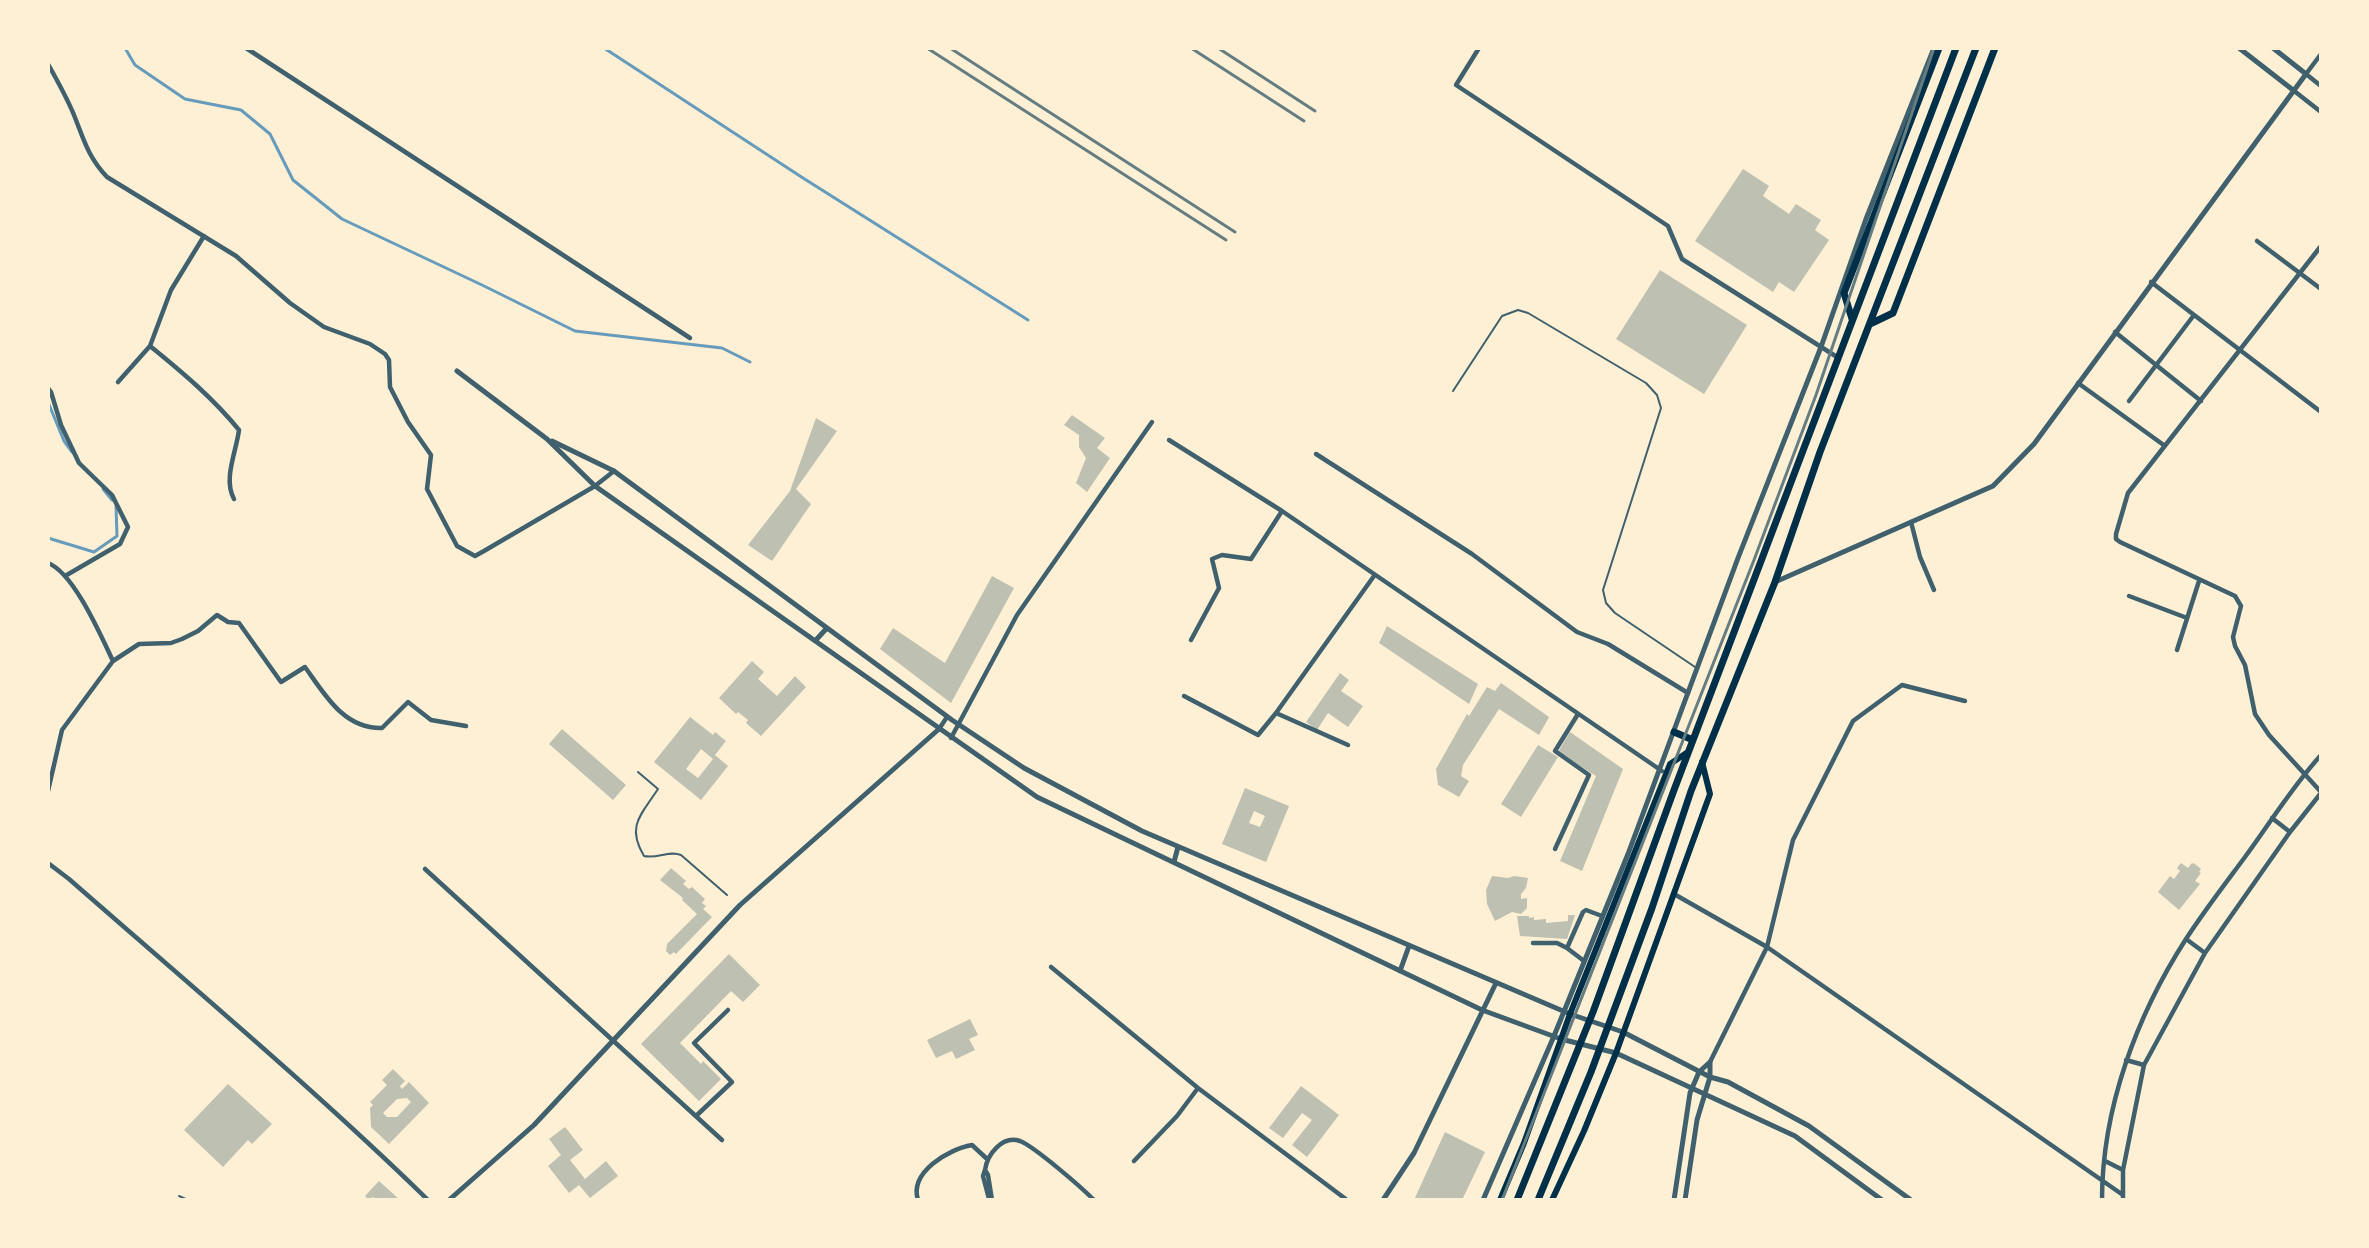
<!DOCTYPE html>
<html>
<head>
<meta charset="utf-8">
<style>
	body { margin:0 }
	#map { position:relative; width:2369px; height:1248px; overflow:hidden; background:#fdf0d5; font-family:"DM Sans",sans-serif }
	canvas { display:block }
	.frame { position:absolute; inset:0; border:50px solid #fdf0d5; pointer-events:none }
</style>
</head>
<body>
<div id="map">
<canvas width="2369" height="1248"></canvas>
<div class="frame"></div>
</div>
<script>
const ctx = document.querySelector('canvas').getContext('2d');
ctx.lineJoin = 'round';
function strokePath(path, color, width, dash) {
  ctx.strokeStyle = color;
  ctx.lineWidth = width;
  ctx.lineCap = dash ? 'butt' : 'round';
  ctx.setLineDash(dash || []);
  ctx.stroke(path);
}
function fill(path, color) {
  ctx.fillStyle = color;
  ctx.fill(path, 'evenodd');
}
strokePath(new Path2D(`
	M 125,48 L 135,65 L 185,99 L 241,110 L 270,134 L 293,180 L 342,219 L 482,285 L 575,331 L 722,348 L 750,362
	M 604,48 L 803,178 L 1028,320
	M 48,402 L 64,441 L 72,452
	M 103,489 L 112,500
	M 48,538 L 94,552 L 117,536 L 116,506
	M 48,705 L 48,781`), '#669bbc', 3);
fill(new Path2D(`
	M 1743,169 L 1769,186 L 1763,196 L 1789,214 L 1796,204 L 1821,220 L 1815,230 L 1829,240 L 1794,292 L 1779,282 L 1773,292 L 1695,241 Z
	M 1660,270 L 1747,325 L 1704,394 L 1616,339 Z
	M 1072,415 L 1105,438 L 1097,448 L 1110,458 L 1087,492 L 1076,483 L 1086,458 L 1079,447 L 1079,435 L 1064,425 Z
	M 816,418 L 837,431 L 796,489 L 811,504 L 772,561 L 748,545 L 790,491 Z
	M 992,576 L 1014,588 L 951,703 L 880,649 L 893,628 L 945,663 Z
	M 1387,626 L 1478,684 L 1469,704 L 1379,643 Z
	M 752,661 L 764,672 L 758,679 L 777,696 L 795,676 L 806,687 L 761,736 L 746,723 L 748,720 L 738,712 L 736,714 L 719,698 Z
	M 1340,673 L 1349,680 L 1341,691 L 1363,706 L 1348,727 L 1328,713 L 1317,730 L 1306,722 Z
	M 1501,683 L 1549,717 L 1539,735 L 1499,709 L 1463,765 L 1461,776 L 1469,781 L 1459,797 L 1438,785 L 1436,769 L 1467,714 L 1469,716 L 1487,687 L 1495,691 Z
	M 690,717 L 713,735 L 715,732 L 726,741 L 715,755 L 728,766 L 701,800 L 654,762 ZM 701,749 L 713,759 L 698,778 L 686,769 Z
	M 562,729 L 626,785 L 613,800 L 549,744 Z
	M 1570,732 L 1623,769 L 1582,871 L 1560,861 L 1596,776 L 1558,752 Z
	M 1538,745 L 1558,757 L 1521,817 L 1501,804 Z
	M 1245,788 L 1289,806 L 1266,862 L 1222,844 ZM 1254,811 L 1265,816 L 1260,827 L 1249,823 Z
	M 2181,863 L 2188,868 L 2192,863 L 2195,864 L 2201,869 L 2199,872 L 2201,873 L 2195,881 L 2200,884 L 2179,910 L 2158,892 L 2170,876 L 2174,879 L 2180,871 L 2177,868 Z
	M 671,868 L 686,881 L 683,884 L 689,889 L 692,887 L 705,899 L 702,903 L 706,906 L 703,909 L 712,917 L 676,954 L 674,952 L 670,955 L 666,951 L 667,944 L 697,914 L 682,900 L 683,898 L 660,880 Z
	M 1492,876 L 1508,878 L 1514,876 L 1528,878 L 1526,888 L 1521,894 L 1521,899 L 1527,898 L 1527,908 L 1521,914 L 1512,912 L 1495,921 L 1487,904 L 1486,890 Z
	M 1568,915 L 1575,915 L 1567,939 L 1520,936 L 1517,916 L 1529,916 L 1529,918 L 1534,917 L 1534,920 L 1546,919 L 1546,923 L 1568,921 Z
	M 729,954 L 760,985 L 743,1002 L 731,991 L 680,1043 L 701,1064 L 703,1061 L 721,1079 L 699,1101 L 641,1044 Z
	M 970,1019 L 978,1035 L 969,1039 L 975,1050 L 956,1059 L 952,1051 L 936,1058 L 927,1040 Z
	M 393,1069 L 405,1081 L 400,1086 L 402,1089 L 409,1082 L 429,1103 L 389,1144 L 371,1127 L 370,1108 L 373,1105 L 370,1102 L 387,1085 L 382,1080 ZM 407,1098 L 411,1102 L 397,1117 L 387,1117 L 383,1113 L 397,1099 Z
	M 228,1084 L 272,1124 L 252,1144 L 248,1140 L 223,1167 L 184,1130 Z
	M 1301,1086 L 1339,1115 L 1307,1157 L 1292,1145 L 1312,1120 L 1302,1113 L 1283,1138 L 1269,1128 Z
	M 565,1127 L 583,1150 L 570,1160 L 585,1179 L 606,1161 L 618,1176 L 590,1198 L 579,1185 L 569,1193 L 548,1166 L 561,1155 L 549,1139 Z
	M 1445,1132 L 1485,1152 L 1462,1200 L 1414,1200 Z
	M 379,1181 L 400,1200 L 377,1200 L 373,1197 L 369,1200 L 365,1196 Z`), '#bec0b2');
strokePath(new Path2D(`
	M 1453,391 L 1502,316 L 1518,310 L 1528,313 L 1646,383 L 1657,395 L 1661,408 L 1603,590 L 1606,603 L 1615,613 L 1695,667
	M 638,772 L 658,789 C 641,815 626,826 644,856 C 658,859 669,850 681,855 L 727,895
	M 179,1196 L 188,1200`), '#3f606c', 2);
strokePath(new Path2D(`
	M 246,48 L 690,338
	M 1479,48 L 1456,85 L 1668,226 L 1682,259 L 1837,357
	M 2321,54 L 2306,74 L 2321,86
	M 48,64 C 57,80 67,98 74,115 C 84,140 88,157 107,177 L 236,256 L 290,303 L 324,327 L 370,344 L 385,354 L 389,360 L 390,387 L 408,422 L 431,455 L 427,489 L 457,546 L 475,556 L 484,551 L 595,486 L 614,471
	M 2293,90 L 2321,112
	M 2257,241 L 2321,289
	M 2321,246 L 2128,493 L 2116,534 L 2116,539 L 2120,542 L 2235,596 L 2241,606 L 2233,637 L 2235,646 L 2245,665 L 2255,714 L 2269,735 L 2321,792
	M 2151,282 L 2321,412
	M 2115,332 L 2201,401
	M 150,346 C 182,372 213,398 239,430 C 236,453 223,479 234,499
	M 118,382 L 150,346 L 171,290 L 204,236
	M 2078,383 L 2165,446
	M 48,388 L 51,392 L 61,425 L 79,463 L 112,495 L 128,527 L 120,544 L 65,576
	M 2129,401 L 2194,315
	M 1169,440 L 1282,511 L 1662,771
	M 1316,454 L 1472,554 L 1577,632 L 1608,644 L 1688,693
	M 1911,522 L 1920,557 L 1934,590
	M 48,563 C 74,573 101,636 113,661
	M 2129,596 L 2187,618
	M 1191,640 L 1219,588 L 1212,559 L 1222,555 L 1251,559 L 1282,511
	M 2177,650 L 2199,581
	M 1184,696 L 1258,735 L 1276,713 L 1374,576
	M 1276,713 L 1348,745
	M 939,729 L 947,717
	M 951,738 L 1017,615 L 1152,422
	M 48,791 L 62,730 L 113,661 L 139,644 L 171,643 L 182,639 L 198,631 L 217,615 L 228,622 L 239,623 L 281,682 L 305,667 C 325,695 344,729 382,728 L 408,702 L 431,720 L 466,726
	M 2272,818 L 2290,832
	M 1555,849 L 1589,775 L 1555,751 L 1578,714
	M 48,863 L 69,879 C 190,985 313,1088 428,1200
	M 425,869 L 722,1140
	M 1674,894 L 1767,947 L 2123,1195
	M 2186,939 L 2205,953
	M 1533,943 L 1557,943 L 1567,948
	M 1584,961 L 1567,948 L 1583,912 L 1586,910 L 1602,916
	M 1051,967 L 1198,1088 L 1347,1200
	M 2126,1060 L 2144,1065
	M 1710,1062 L 1767,947 L 1793,840 L 1853,721 L 1902,685 L 1965,701
	M 696,1116 L 732,1082 L 694,1043 L 728,1010
	M 1134,1161 L 1177,1116 L 1198,1088
	M 2105,1161 L 2123,1170
	M 985,1170 L 983,1176 L 989,1199
	M 918,1200 C 909,1172 949,1149 972,1145 L 986,1158
	M 992,1200 L 988,1175 L 985,1170 C 987,1155 1002,1135 1020,1141 C 1035,1147 1081,1187 1094,1200
	M 2102,1200 C 2102,1108 2137,1015 2186,939 C 2204,911 2225,884 2245,857 C 2270,823 2292,787 2321,755
	M 2123,1200 L 2123,1170 L 2144,1065 L 2205,953 L 2290,832 L 2321,793`), '#3f606c', 4.5);
strokePath(new Path2D(`
	M 2239,48 L 2293,90
	M 457,371 L 547,439 L 595,486 L 1037,797 L 1482,1010 L 1561,1039 L 1616,1053 L 1795,1136 L 1882,1200
	M 552,441 L 614,471 L 952,720 L 1024,768 L 1142,831 L 1570,1014 L 1623,1032 L 1710,1077 L 1728,1082 L 1809,1126 L 1911,1200
	M 1775,582 L 1993,486 L 2034,444 L 2306,74 L 2273,48
	M 815,641 L 827,628
	M 1174,862 L 1178,847
	M 1400,971 L 1409,946
	M 449,1200 L 534,1125 L 740,905 L 939,729
	M 1383,1200 L 1414,1153 L 1496,983
	M 1483,1200 L 1554,1036 L 1628,854 L 1738,558 L 1821,347 L 1866,219 L 1934,48
	M 1674,1200 L 1690,1093 L 1699,1072 L 1710,1062
	M 1685,1200 L 1697,1120 L 1710,1077 L 1710,1062`), '#3f606c', 5);
strokePath(new Path2D(`
	M 1500,1200 L 1524,1143 L 1570,1014 L 1670,764 L 1688,752
	M 1552,1200 L 1584,1131 L 1616,1053 L 1710,794 L 1702,762`), '#003049', 6);
strokePath(new Path2D(`
	M 1852,319 L 1844,293 L 1939,48
	M 1870,324 L 1893,313 L 1995,48
	M 1674,732 L 1693,740
	M 1517,1200 L 1593,1012 L 1674,790 L 1956,48
	M 1538,1200 L 1591,1072 L 1652,908 L 1691,791 L 1775,582 L 1820,452 L 1976,48`), '#003049', 7);
strokePath(new Path2D(`
	M 927,48 L 1226,240
	M 950,48 L 1235,232
	M 1191,48 L 1304,121
	M 1218,48 L 1315,111
	M 1502,1200 L 1754,560 L 1816,395 L 1934,48`), '#657d81', 3);
</script>
</body>
</html>
